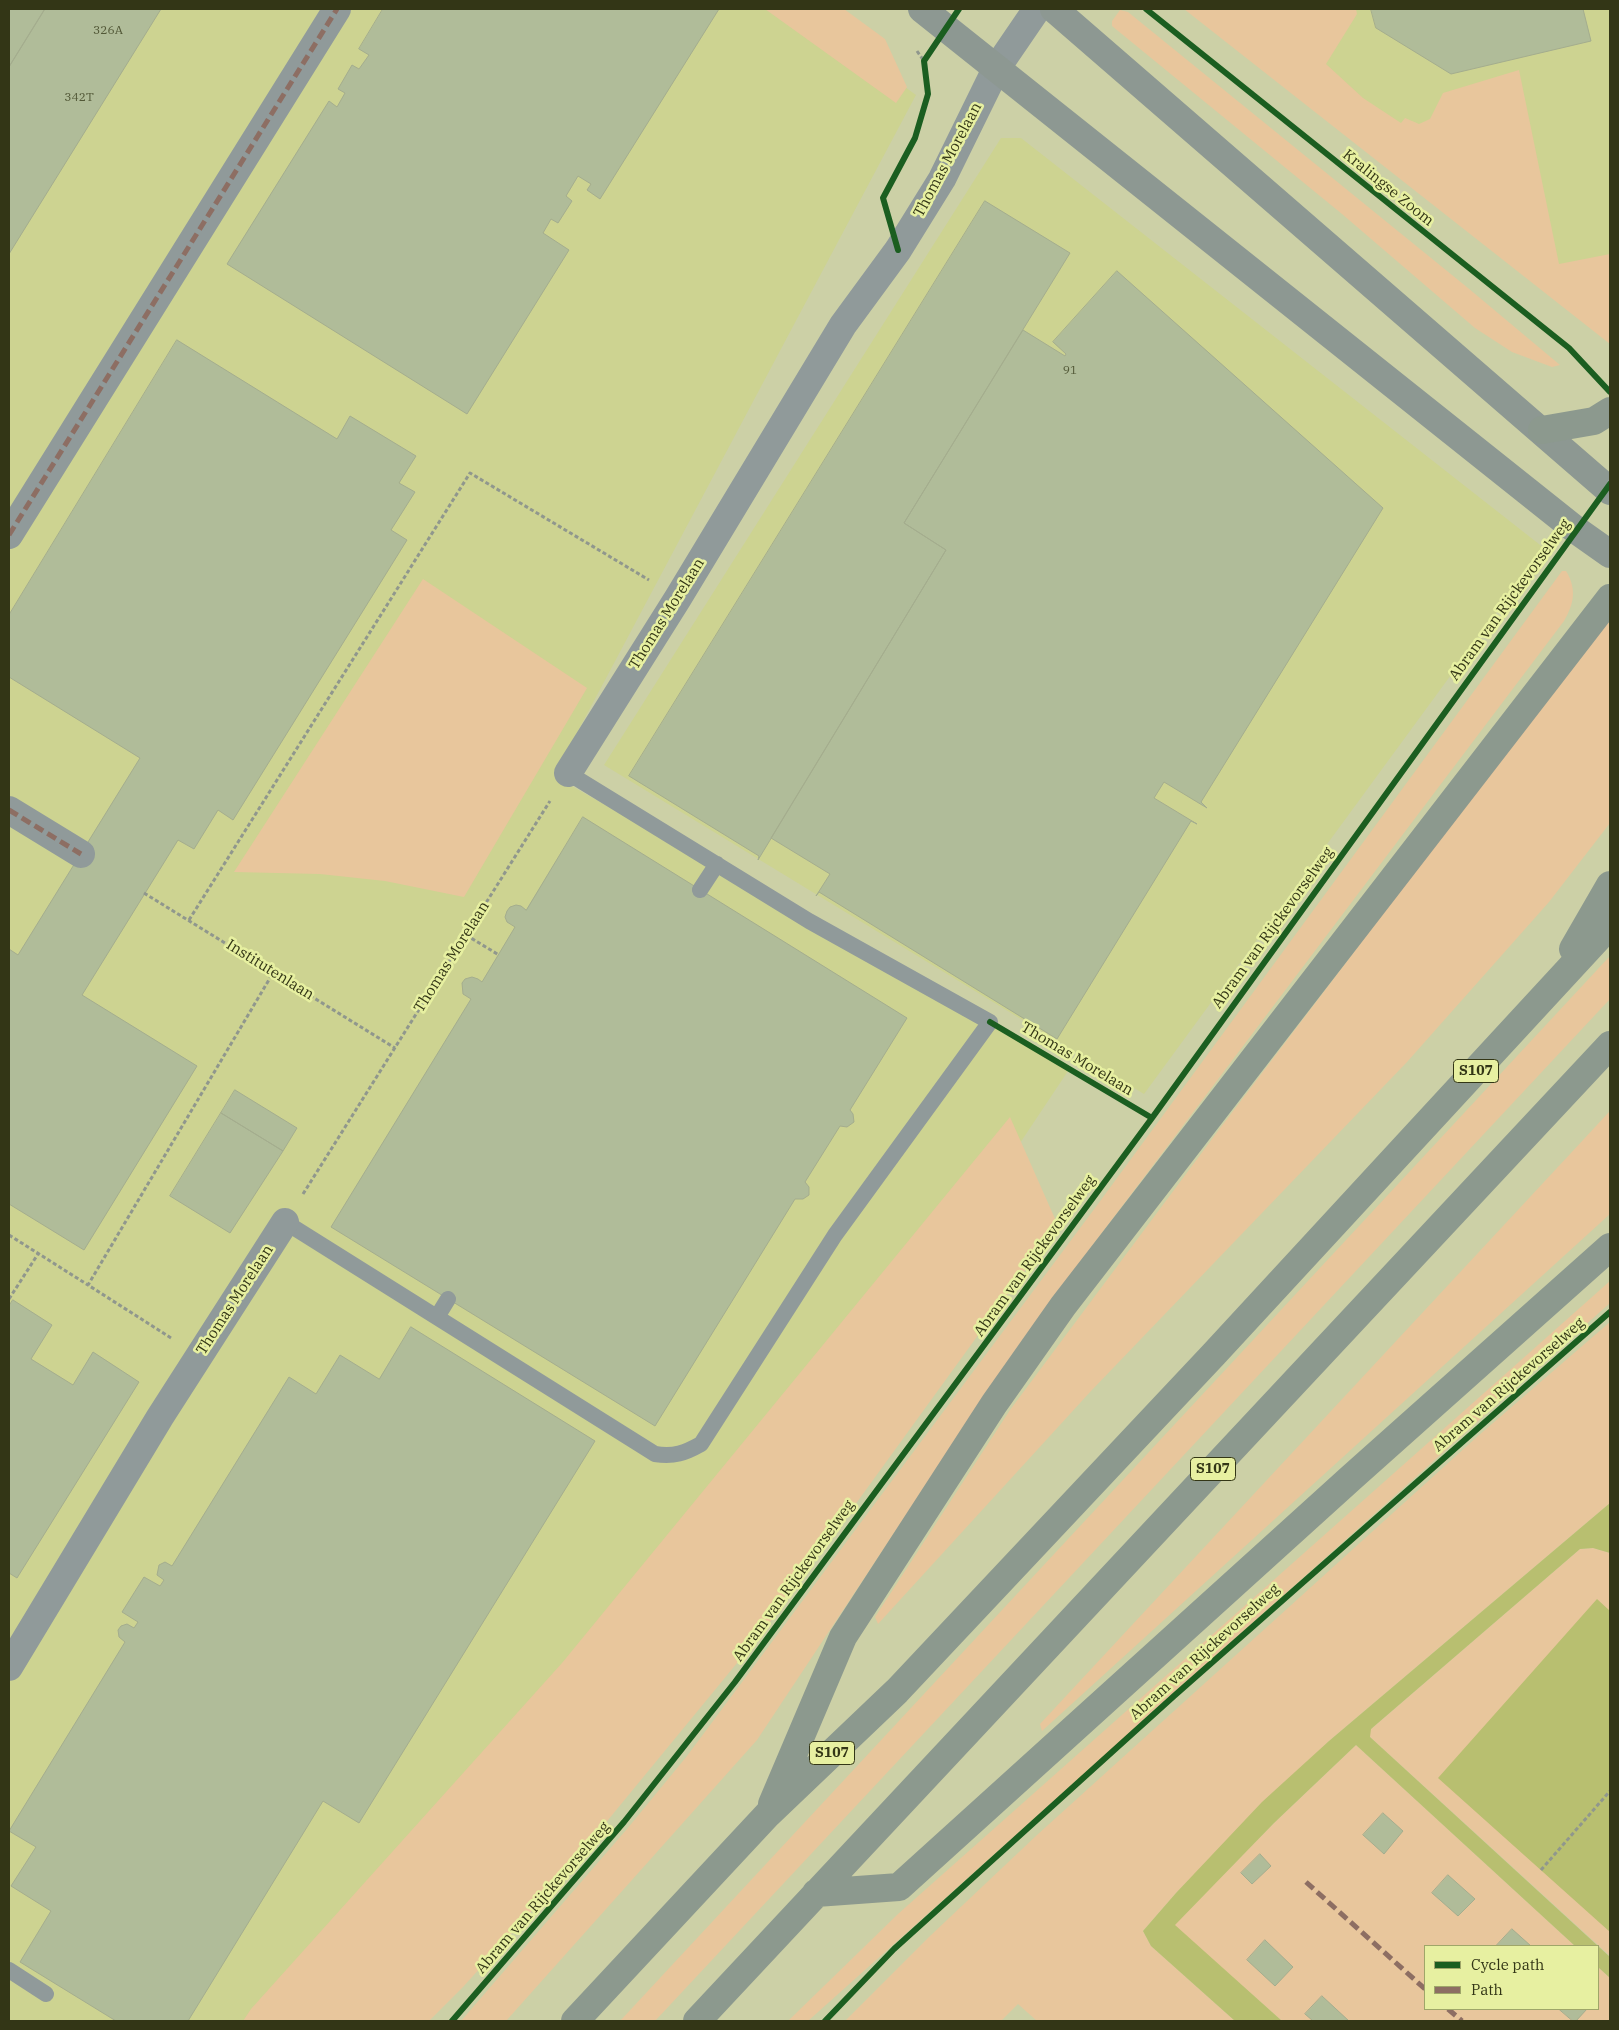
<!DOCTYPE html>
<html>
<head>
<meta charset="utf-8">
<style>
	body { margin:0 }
	#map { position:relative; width:1619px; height:2030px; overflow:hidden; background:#ccd0a6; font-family:"IBM Plex Serif",serif }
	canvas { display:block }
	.frame { position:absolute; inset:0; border:10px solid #333616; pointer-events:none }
	.legend { position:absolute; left:1424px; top:1945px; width:175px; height:65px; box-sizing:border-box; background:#e7f0a1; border:1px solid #9fa669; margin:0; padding:6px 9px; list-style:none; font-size:15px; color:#333616 }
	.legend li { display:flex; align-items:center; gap:10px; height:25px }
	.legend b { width:25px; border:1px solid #9fa669 }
</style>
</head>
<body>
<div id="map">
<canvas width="1619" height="2030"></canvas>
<div class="frame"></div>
<ul class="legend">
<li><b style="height:6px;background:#1b5e20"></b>Cycle path</li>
<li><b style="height:6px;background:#8d6e63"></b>Path</li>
</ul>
</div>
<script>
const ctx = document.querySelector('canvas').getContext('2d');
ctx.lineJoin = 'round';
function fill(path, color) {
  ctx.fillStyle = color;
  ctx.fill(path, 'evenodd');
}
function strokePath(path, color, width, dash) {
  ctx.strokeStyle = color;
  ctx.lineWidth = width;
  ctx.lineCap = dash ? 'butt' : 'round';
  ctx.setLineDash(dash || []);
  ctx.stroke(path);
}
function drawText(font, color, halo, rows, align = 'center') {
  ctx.font = font + ' "IBM Plex Serif",serif';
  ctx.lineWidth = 5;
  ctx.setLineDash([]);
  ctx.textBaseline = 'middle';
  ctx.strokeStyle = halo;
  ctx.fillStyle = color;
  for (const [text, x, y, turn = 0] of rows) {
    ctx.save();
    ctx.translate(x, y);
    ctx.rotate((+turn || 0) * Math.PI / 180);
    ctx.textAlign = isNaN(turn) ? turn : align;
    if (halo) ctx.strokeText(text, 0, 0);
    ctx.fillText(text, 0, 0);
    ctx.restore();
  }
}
fill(new Path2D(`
	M 9,9 L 797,9 L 916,95 L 554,776 L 1070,1068 L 787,1493 L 354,2021 L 9,2021 Z
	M 1200,9 L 1610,9 L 1610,308 Z
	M 1001,138 L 1021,138 L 1544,548 L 1144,1094 L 604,765 Z`), '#cdd391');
fill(new Path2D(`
	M 765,9 L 844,9 L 885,39 L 907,87 L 896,103 Z
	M 1184,9 L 1356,9 L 1357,14 L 1326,64 L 1363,98 L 1401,123 L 1405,118 L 1419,124 L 1430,119 L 1443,93 L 1519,70 L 1559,264 L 1610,254 L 1610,344 Z
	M 1120,10 L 1128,12 L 1468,288 L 1560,365 L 1552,367 L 1512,352 L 1475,328 L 1342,214 L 1112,26 L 1112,21 Z
	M 1562,571 L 1566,571 C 1577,589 1574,604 1564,621 L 1077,1266 L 983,1399 L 757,1740 L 506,2021 L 461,2021 L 627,1829 L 687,1756 L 1098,1204 Z
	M 423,579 L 587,688 L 464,897 L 385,881 L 320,874 L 234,872 Z
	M 1610,615 L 1610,823 L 1549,902 L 1407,1062 L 1091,1391 L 878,1624 L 875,1617 L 1010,1410 L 1218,1131 Z
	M 1610,956 L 1610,999 L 655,2021 L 620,2021 Z
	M 1610,1111 L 1610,1214 L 1042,1731 L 1040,1724 Z
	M 1010,1117 L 1056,1221 L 1042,1247 L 765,1629 L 548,1893 L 463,1987 L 429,2021 L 243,2021 L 251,2009 L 562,1663 Z
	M 1610,1281 L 1610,1303 L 808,2021 L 788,2021 L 898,1914 Z
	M 1610,1322 L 1610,1503 L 1329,1741 L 1176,1893 L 1143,1931 L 1151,1946 L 1235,2021 L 1037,2021 L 1018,2004 L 1001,2021 L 845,2021 L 929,1937 L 1037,1835 L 1478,1436 Z
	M 1593,1548 L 1610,1553 L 1610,1956 L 1370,1737 L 1370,1730 L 1580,1549 Z
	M 1356,1745 L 1575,1946 L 1425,1946 L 1425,2009 L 1598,2009 L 1598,1967 L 1610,1978 L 1610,2021 L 1282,2021 L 1174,1925 L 1274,1823 Z`), '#e8c69c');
fill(new Path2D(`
	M 1610,1503 L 1610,1553 L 1593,1548 L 1580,1549 L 1371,1729 L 1370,1737 L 1610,1957 L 1610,1978 L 1598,1967 L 1598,1946 L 1575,1946 L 1356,1745 L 1274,1823 L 1175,1925 L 1282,2021 L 1235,2021 L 1151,1946 L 1143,1931 L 1176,1893 L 1262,1802 L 1329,1741 Z
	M 1597,1599 L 1610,1611 L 1610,1932 L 1438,1778 Z`), '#b8bf70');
const building = new Path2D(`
	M 9,9 L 45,9 L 9,67 Z
	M 45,9 L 161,9 L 9,254 L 9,67 Z
	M 383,9 L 719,9 L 600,199 L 587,190 L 591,184 L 578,176 L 566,196 L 572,201 L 558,223 L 551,219 L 543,233 L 569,250 L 467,414 L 227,264 L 329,101 L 337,107 L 345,93 L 338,89 L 352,65 L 359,69 L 369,55 L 359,49 Z
	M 1371,9 L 1583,9 L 1591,41 L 1451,74 L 1376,28 Z
	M 985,201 L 1070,253 L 904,523 L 946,550 L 758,860 L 759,856 L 629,776 Z
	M 1117,271 L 1383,508 L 1201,802 L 1207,808 L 1164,782 L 1154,798 L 1197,824 L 1191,821 L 1057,1039 L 819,892 L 816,896 L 830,874 L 771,838 L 946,550 L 904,523 L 1023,330 L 1065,356 L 1066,354 L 1053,342 Z
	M 177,340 L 337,439 L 350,416 L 416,456 L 399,483 L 415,492 L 391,530 L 407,540 L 233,820 L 218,810 L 194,849 L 178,840 L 82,995 L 197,1066 L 84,1250 L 9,1204 L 9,949 L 18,955 L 140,758 L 9,677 L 9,615 Z
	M 583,817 L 907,1018 L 850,1110 L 853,1114 L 854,1122 L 847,1127 L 840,1126 L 805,1182 L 809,1187 L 809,1195 L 803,1199 L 795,1199 L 655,1426 L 331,1227 L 471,999 L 463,994 L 462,983 L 465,979 L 472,977 L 478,979 L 482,982 L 515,927 L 507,922 L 505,917 L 507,911 L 510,907 L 516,905 L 521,906 L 526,910 Z
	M 235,1090 L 297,1128 L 283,1151 L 221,1113 Z
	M 221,1113 L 283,1151 L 230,1233 L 170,1196 Z
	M 13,1300 L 52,1325 L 31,1359 L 73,1385 L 93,1352 L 139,1382 L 17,1578 L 9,1573 L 9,1306 Z
	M 411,1327 L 595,1441 L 359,1823 L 323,1801 L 188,2021 L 116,2021 L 20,1962 L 51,1911 L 11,1886 L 36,1847 L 9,1831 L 125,1642 L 119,1637 L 118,1630 L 121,1626 L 127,1624 L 134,1628 L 138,1622 L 122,1612 L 144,1577 L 160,1586 L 164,1580 L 157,1575 L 159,1565 L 165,1562 L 172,1566 L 289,1377 L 316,1394 L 340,1355 L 379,1379 Z
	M 1383,1813 L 1403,1831 L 1384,1854 L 1363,1835 Z
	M 1260,1854 L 1271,1866 L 1252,1884 L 1241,1873 Z
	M 1448,1875 L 1475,1899 L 1458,1916 L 1432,1893 Z
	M 1512,1929 L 1531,1946 L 1496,1946 Z
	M 1265,1940 L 1293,1967 L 1275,1986 L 1247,1960 Z
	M 1322,1996 L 1349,2021 L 1313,2021 L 1305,2014 Z
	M 1559,2009 L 1587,2009 L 1576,2021 L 1573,2021 Z`);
fill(building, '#b0bc99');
strokePath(building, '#a4ad8e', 1);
strokePath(new Path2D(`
	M 917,51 L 924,61
	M 144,893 L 395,1048
	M 189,920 L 470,473 L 649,580
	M 466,935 L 499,955
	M 303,1194 L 550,801
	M 9,1235 L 88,1285
	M 9,1299 L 38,1254
	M 171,1338 L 88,1285 L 273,973
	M 1541,1870 L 1610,1791`), '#90978d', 3, [4, 2.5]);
strokePath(new Path2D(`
	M 700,890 L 717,864
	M 285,1222 L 655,1454 C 674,1457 685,1453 701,1444 L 835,1235 L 990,1022 L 809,921 L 568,773
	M 437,1317 L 448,1299
	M 9,1970 L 46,1994`), '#909a9a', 16);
strokePath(new Path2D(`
	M 9,535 L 337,9
	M 568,773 L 678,598 L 843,325 L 898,250 L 942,179 L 996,69 L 1037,9
	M 9,810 L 81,854
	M 9,1667 L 160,1417 L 285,1222`), '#909a9a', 28);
strokePath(new Path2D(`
	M 922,9 L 1576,530 L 1610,554
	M 1054,9 L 1610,491`), '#8d9892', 28);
strokePath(new Path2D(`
	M 1542,430 L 1594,421 L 1610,411
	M 1573,949 L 1610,885
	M 772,1804 L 843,1637 L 994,1404 L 1063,1306 L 1610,598
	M 816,1893 L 899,1887 L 1352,1477 L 1610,1247
	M 575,2021 L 768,1814 L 897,1691 L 1214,1354 L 1610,925
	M 697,2021 L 1610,1045`), '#8c998e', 28);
strokePath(new Path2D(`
	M 9,535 L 337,9
	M 9,810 L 81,854
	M 1306,1882 L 1425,1989
	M 1448,2009 L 1462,2021`), '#8d6e63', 5, [10, 5]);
strokePath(new Path2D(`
	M 1146,9 L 1569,348 L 1610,392
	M 898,250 L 883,198 L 915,138 L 928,94 L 924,61 L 959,9
	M 990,1022 L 1152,1118
	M 452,2021 L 624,1822 L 735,1682 L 1152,1118 L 1610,484
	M 825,2021 L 894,1949 L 1174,1696 L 1610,1312`), '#1b5e20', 6);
drawText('12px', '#525837', null, [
	["326A",108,31],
	["342T",79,98],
	["91",1070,371]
]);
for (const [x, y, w] of [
	[1476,1071,45],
	[1213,1469,45],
	[832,1753,45]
]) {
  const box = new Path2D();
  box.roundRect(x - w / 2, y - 11.5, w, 23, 4);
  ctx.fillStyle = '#e7f0a1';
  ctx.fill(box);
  strokePath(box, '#333616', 1);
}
drawText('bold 14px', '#333616', null, [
	["S107",1476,1071],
	["S107",1213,1469],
	["S107",832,1753]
]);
drawText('15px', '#333616', '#e7f0a1', [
	["Thomas Morelaan",948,160,-62],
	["Kralingse Zoom",1388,188,39],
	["Abram van Rijckevorselweg",1510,600,-54],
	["Thomas Morelaan",667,614,-58],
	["Abram van Rijckevorselweg",1273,928,-54],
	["Thomas Morelaan",452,957,-58],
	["Institutenlaan",270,970,32],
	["Thomas Morelaan",1077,1059,31],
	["Abram van Rijckevorselweg",1035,1256,-54],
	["Thomas Morelaan",235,1300,-57],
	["Abram van Rijckevorselweg",1509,1385,-41],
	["Abram van Rijckevorselweg",794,1581,-54],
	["Abram van Rijckevorselweg",1205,1652,-42],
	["Abram van Rijckevorselweg",543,1898,-49]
]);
</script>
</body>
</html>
